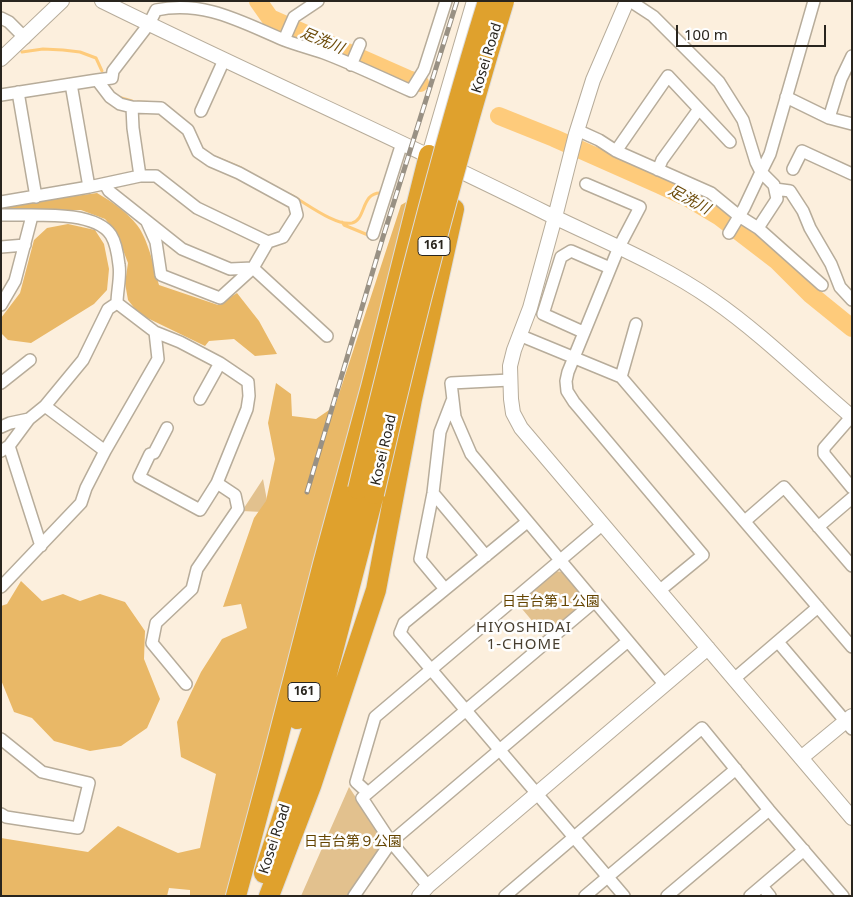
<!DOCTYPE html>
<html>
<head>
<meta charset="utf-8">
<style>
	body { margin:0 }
	#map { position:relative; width:853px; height:897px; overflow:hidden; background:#fcefdd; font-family:"Noto Sans",sans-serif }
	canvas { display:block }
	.frame { position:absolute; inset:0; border:2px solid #29251e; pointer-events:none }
	.scale { position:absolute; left:676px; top:25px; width:150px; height:22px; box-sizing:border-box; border:2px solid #29251e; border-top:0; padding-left:6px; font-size:15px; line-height:18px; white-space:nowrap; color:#29251e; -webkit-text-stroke:4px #fefefe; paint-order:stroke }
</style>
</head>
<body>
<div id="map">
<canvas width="853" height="897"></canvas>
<div class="frame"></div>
<div class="scale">100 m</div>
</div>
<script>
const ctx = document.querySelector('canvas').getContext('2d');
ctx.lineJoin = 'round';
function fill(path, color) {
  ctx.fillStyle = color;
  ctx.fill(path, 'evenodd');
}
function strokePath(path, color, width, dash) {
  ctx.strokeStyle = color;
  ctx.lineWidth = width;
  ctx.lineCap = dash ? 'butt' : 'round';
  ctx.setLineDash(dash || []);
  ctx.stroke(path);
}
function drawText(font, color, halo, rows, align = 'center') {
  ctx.font = font + ' "Noto Sans","Noto Sans JP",sans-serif';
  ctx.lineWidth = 5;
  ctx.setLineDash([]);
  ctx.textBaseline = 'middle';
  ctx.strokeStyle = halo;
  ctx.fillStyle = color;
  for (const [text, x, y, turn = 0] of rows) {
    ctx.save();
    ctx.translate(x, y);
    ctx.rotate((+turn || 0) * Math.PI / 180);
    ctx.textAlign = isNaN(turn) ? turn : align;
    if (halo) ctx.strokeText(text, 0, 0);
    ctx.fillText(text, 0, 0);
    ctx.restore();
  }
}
fill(new Path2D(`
	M 263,479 L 268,506 L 262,512 L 242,511 Z
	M 554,571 L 564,572 L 583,596 L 582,605 L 545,636 L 517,603 Z
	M 349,787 L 382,837 L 381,848 L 349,896 L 301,896 Z`), '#e2c18e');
fill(new Path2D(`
	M 97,193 C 111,201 127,212 137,225 C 148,239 154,267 159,285 L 218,305 L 237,293 L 259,321 L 277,354 L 255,356 L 234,339 L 209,341 L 205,346 L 139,314 L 128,300 L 125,283 L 128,263 L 116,232 L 105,219 L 81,210 L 6,210 L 1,206 Z
	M 408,201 L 366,387 L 227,896 L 190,896 L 190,890 L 169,888 L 167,896 L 1,896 L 1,838 L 88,852 L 118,826 L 178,853 L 200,848 L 216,774 L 181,757 L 177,722 L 201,672 L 222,639 L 247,628 L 241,604 L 223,607 L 254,518 L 266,501 L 275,459 L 268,423 L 276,383 L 291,394 L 292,416 L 316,419 L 335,406 L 401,205 Z
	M 68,224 L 95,230 L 104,244 L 109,269 L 107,290 L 94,304 L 31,343 L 8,340 L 1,333 L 1,318 L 20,293 L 34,240 L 47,228 Z
	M 21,581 L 42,601 L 63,594 L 80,601 L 100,594 L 125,602 L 145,631 L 144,659 L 160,699 L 147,728 L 121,746 L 90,751 L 54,741 L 32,718 L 14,712 L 1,680 L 1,606 L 7,604 Z`), '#e9b867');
strokePath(new Path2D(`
	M 22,52 L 43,49 L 63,50 L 80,52 L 96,58 L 102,71
	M 118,97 L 132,101
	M 138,102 L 161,103
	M 217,158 L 241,168
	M 291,195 C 306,203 335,226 352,223 C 366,220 361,193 380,193
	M 342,222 L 344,225 L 368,235`), '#fecb7b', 3);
strokePath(new Path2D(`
	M 258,1 L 270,18 L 408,79 L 420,83
	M 499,116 L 554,138 L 660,185 L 688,198 L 720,217 L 776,260 L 810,294 L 852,328`), '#fecb7b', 18);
const minor = new Path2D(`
	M 630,1 L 653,16 L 719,82 L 743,120 L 756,162 L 761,172 L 770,154 L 814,1
	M 1,18 L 9,22 L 25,38
	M 284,40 L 294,17 L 318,1
	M 351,65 L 360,44
	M 97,80 L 112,78 L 113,71 L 149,24 L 156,10 C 204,0 241,22 284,40 C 296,45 310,48 324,53 C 353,64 382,78 411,91 L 424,70 L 446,1
	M 71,84 L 89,187
	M 18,92 L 36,197
	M 1,95 L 97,80 L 110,97 L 120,104 L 132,107 L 161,108 L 188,130 L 198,152 L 211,161 L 239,173 L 294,203 L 297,215 L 283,237 L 268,242 L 253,268 L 230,269 L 182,249 L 109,191 L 105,184
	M 786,97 L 829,118 L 852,124
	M 201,111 L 224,60
	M 829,118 L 841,79 L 852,56
	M 577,130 L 599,140 L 616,151 L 711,193 L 739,216 L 758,228 L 822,285
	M 616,151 L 668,76 L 730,142
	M 793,169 L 802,151 L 852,174
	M 658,170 L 662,160 L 699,109
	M 140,176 L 156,176 L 197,208 L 268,242
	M 586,184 L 640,207 L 619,247 L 568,372 L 566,381 L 567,391 L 574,402 L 703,555 L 659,591
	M 775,189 L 790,191 L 803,211 L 810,228 L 831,264 L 840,287 L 852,300
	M 1,202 L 89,187 L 140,176 L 133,128 L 132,107
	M 1,215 C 29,216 94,209 111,235 C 116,243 118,256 119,265 C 121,277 117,291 117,303
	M 147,222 L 156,242 L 161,275 L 220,298 L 253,268 L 327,336
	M 729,233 L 744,208 L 761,172 L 774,185 L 777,199 L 758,228
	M 373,234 L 402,143
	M 1,247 L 25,245
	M 117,303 L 155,332 L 180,342 L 220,363 L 248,382 L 249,396 L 247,409 L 217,483 L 235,495 L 238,509 L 197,569 L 192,589 L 156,623 L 152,643 L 186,684
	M 1,305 L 15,281 L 32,216
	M 583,332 L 543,314 L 561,257 L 571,251 L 610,268
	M 519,335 L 621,377 L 852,647
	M 621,377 L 636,324
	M 510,380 L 451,383 L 455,417 L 471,454 L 665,685
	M 1,383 L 30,360
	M 200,399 L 220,363
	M 45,406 L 105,451
	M 851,417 L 824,448 L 824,454 L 852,488
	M 1,427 L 10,423 L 29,419
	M 167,428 L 154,453 L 150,454 L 139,477 L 200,510 L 217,483
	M 9,446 L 41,546
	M 1,451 L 9,446 L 29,419 L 45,406 L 83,360 L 108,309 L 117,303
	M 433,493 L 486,556
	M 745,521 L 784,487 L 852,566
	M 527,522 L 404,623 L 400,633 L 624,896
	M 818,527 L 852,498
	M 1,587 L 81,503 L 86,488 L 105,451 L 158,359 L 155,332
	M 445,589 L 420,559 L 433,493 L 440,432 L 452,401
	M 778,642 L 852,729
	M 734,679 L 818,607
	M 1,739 L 42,772 L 89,783 L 78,828 L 6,817 L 1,814
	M 368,793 L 356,782 L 375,717 L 603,524
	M 428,886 L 391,842 L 362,798 L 594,602
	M 762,886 L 770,896
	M 354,896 L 391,842 L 628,641
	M 505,896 L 702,728 L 769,810 L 843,896
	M 585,896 L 736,769
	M 667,896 L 769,810
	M 750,896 L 804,850`);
const tertiary = new Path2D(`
	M 102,1 C 248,73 398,139 544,212 C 601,240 660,263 713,300 C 762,334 806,378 852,417
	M 627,1 L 593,80 L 576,134 L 555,217 L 530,308 L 514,350 L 510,366 L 511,399 L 513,413 L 521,428 L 852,818
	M 1,59 L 62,1
	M 429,155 L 474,1
	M 801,758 L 852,716
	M 419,896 L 428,886 L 708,648`);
const motorway = new Path2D(`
	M 297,719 L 358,489
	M 264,873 L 315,720 L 374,494
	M 236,896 L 273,758 L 323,564 L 371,387 L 429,155
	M 269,896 L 311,786 L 376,590 L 412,399 L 454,209`);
strokePath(minor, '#b7ac9a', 14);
strokePath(tertiary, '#b7ac9a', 16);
strokePath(motorway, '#dddcdb', 22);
strokePath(minor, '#fff', 11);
strokePath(tertiary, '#fff', 14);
strokePath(motorway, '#dfa12d', 20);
const rail = new Path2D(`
	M 307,492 L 383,237 L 457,1`);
strokePath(rail, '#999184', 5);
strokePath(rail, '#fefefe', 3, [9]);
const motorwayBridge = new Path2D(`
	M 358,489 C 398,325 438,162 488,1
	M 374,494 C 412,328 454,164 504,1`);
strokePath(motorwayBridge, '#dddcdb', 22, []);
strokePath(motorwayBridge, '#dfa12d', 20);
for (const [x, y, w] of [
	[434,246,32],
	[304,692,32]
]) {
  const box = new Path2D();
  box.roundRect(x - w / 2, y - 9.5, w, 19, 4);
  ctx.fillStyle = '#fefefe';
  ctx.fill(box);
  strokePath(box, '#29251e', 1);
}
drawText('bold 12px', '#29251e', null, [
	["161",434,246],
	["161",304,692]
]);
drawText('14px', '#29251e', '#fefefe', [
	["Kosei Road",487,58,-73],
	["Kosei Road",384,450,-77],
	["Kosei Road",275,839,-72]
]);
drawText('14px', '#644400', '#fefefe', [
	["日吉台第１公園",551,602],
	["日吉台第９公園",353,842]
]);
drawText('italic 15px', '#6c4b0a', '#fefefe', [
	["足洗川",322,41,23],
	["足洗川",689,200,28]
]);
ctx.letterSpacing = '1px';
drawText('15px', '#473e2f', '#fefefe', [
	["HIYOSHIDAI",524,628],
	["1-CHOME",524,645]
]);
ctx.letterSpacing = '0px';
</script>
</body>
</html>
